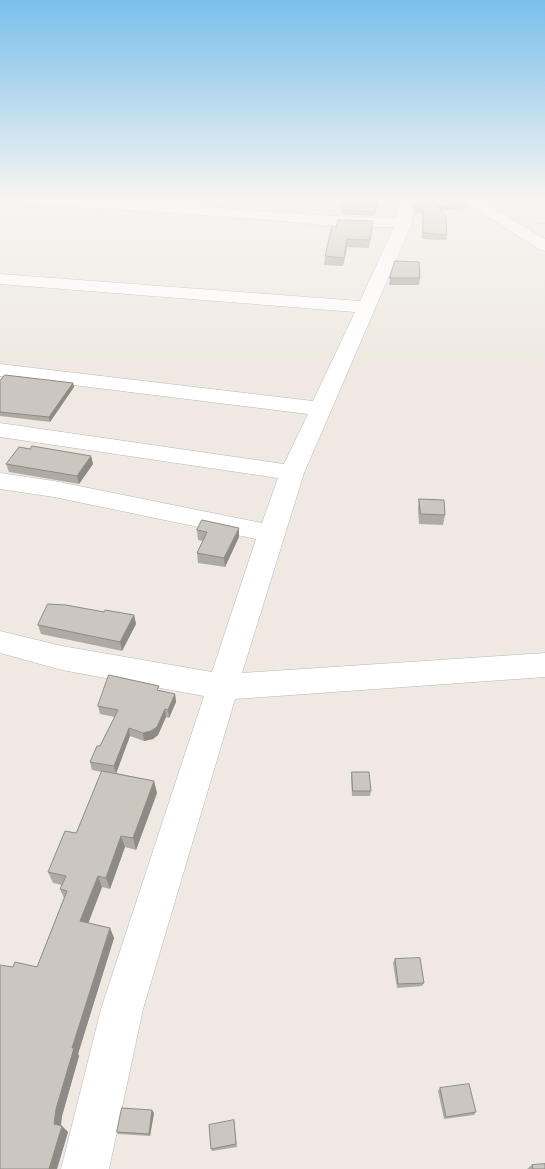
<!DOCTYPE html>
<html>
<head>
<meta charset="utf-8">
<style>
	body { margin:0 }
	canvas { display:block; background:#efe9e1 }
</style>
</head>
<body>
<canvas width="545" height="1169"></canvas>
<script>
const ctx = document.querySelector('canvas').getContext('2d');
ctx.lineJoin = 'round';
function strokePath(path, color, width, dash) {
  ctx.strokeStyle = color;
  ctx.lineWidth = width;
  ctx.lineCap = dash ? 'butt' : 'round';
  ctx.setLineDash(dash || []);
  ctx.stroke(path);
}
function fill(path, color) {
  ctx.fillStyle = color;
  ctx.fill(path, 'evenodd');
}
const minor = new Path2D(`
	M 21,199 C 62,196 105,200 146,202 C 230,208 313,217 397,218 L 398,199 L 412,199 L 412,223 L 304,473 L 242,673 L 545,653 L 545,677 L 235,699 L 143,1009 L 109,1169 L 61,1169 L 101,1009 L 204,696 L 62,670 L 0,653 L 0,631 L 62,646 L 212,672 L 256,539 L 54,497 L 0,489 L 0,473 L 54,481 L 262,523 L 278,478 L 0,437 L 0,423 L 284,464 L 308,414 L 0,376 L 0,364 L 313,401 L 355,312 L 0,284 L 0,274 L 360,301 L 394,227 L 344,227 L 259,219 L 28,203 L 23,202 Z
	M 460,199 L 477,199 L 545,239 L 545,251 L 539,249 Z`);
strokePath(minor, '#b4b7c1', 1);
strokePath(new Path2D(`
	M 536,223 L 545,223`), '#c9c9c9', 2, [2.5, 1]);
fill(minor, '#fff');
fill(new Path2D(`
	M 378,199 L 375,216 L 341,214 L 341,210 Z
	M 415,201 L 465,203 L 464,208 L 441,210 L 447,235 L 446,240 L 422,239 L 422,214 L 414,214 Z
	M 332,226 L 372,229 L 369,248 L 347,247 L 343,266 L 324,265 L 325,256 Z
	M 390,278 L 420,278 L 419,285 L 389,285 Z
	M 0,381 L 73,383 L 74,387 L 50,422 L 0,416 Z
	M 30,449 L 91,456 L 93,464 L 79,484 L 9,472 L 6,464 Z
	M 419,499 L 445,515 L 443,525 L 419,524 L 418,509 Z
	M 197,530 L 239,537 L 225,567 L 198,563 L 197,553 L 203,541 L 198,540 Z
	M 104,612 L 134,615 L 136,624 L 122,651 L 41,634 L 38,625 Z
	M 160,691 L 175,694 L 176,702 L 169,718 L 166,717 L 158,735 L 153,739 L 144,741 L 130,736 L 116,773 L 154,781 L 157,793 L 136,850 L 125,847 L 110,889 L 102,887 L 88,923 L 110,928 L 114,938 L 78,1054 L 79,1056 L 62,1116 L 61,1125 L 68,1132 L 57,1169 L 0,1169 L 13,967 L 37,967 L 64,898 L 60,889 L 62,885 L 53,883 L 48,872 L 76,833 L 102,772 L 92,770 L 90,762 L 100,746 L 115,717 L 100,714 L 98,706 Z
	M 352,772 L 371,791 L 370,796 L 352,796 L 351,777 Z
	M 395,959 L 424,983 L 422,986 L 397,988 L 393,963 Z
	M 440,1088 L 476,1112 L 474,1115 L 444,1119 L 438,1091 Z
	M 154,1113 L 150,1136 L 118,1134 L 117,1132 Z
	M 234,1120 L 237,1147 L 212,1151 L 211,1149 Z
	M 532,1165 L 545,1169 L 527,1169 Z`), '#afaba4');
fill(new Path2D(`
	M 465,203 L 464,208 L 437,211 L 437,206 Z
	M 347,239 L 347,247 L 343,266 L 344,258 Z
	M 73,383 L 74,387 L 50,422 L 49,417 Z
	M 91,456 L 93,464 L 79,484 L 77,476 Z
	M 239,528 L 239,537 L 225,567 L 224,558 Z
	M 134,615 L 136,624 L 122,651 L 120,642 Z
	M 175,694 L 176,702 L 169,718 L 168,710 Z
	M 165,709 L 166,717 L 158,735 L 153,739 L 144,741 L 143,733 Z
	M 129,728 L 130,736 L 116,774 L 114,766 Z
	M 154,781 L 157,793 L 136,850 L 133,838 Z
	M 121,836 L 125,847 L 110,889 L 106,878 Z
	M 98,876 L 102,887 L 85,932 L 80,921 Z
	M 110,928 L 114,938 L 78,1054 L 79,1056 L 62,1116 L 60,1130 L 54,1124 L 56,1109 L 72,1048 Z
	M 152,1110 L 154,1113 L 150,1136 L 149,1134 Z
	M 62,1126 L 68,1132 L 57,1169 L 49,1169 Z`), '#8e8b86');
const building = new Path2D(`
	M 344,199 L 377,199 L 375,212 L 341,210 Z
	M 416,199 L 465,199 L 465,203 L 437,206 L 446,217 L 447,235 L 423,233 L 423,209 L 415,209 L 415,201 Z
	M 338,220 L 373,221 L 370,240 L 347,239 L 344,258 L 325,256 L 332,226 L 336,227 Z
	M 395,261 L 419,262 L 420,278 L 390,278 Z
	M 5,375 L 73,383 L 49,417 L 0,412 L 0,381 Z
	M 32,446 L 91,456 L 77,476 L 6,464 L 19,447 L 30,449 Z
	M 419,499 L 444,500 L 445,515 L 421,514 Z
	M 202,520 L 239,528 L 224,558 L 197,553 L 207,532 L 197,530 Z
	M 48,604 L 66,605 L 104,612 L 105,610 L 134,615 L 120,642 L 38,625 Z
	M 109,675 L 159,686 L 157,690 L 175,694 L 168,710 L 165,709 L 157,727 L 151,731 L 143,733 L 129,728 L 114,766 L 90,762 L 97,746 L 100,746 L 118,710 L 98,706 Z
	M 102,771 L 154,781 L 133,838 L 121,836 L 106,878 L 98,876 L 80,921 L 110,928 L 72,1048 L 74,1048 L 56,1109 L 54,1124 L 62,1126 L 49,1169 L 0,1169 L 0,965 L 13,967 L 15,962 L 37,967 L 67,891 L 60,889 L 66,876 L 48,872 L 65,831 L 76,833 Z
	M 352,772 L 369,772 L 371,791 L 353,791 Z
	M 420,958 L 424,983 L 398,984 L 395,959 Z
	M 469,1084 L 476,1112 L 446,1117 L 440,1088 Z
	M 122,1108 L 152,1110 L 149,1134 L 117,1132 Z
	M 234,1120 L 236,1144 L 211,1149 L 209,1125 Z
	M 545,1164 L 545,1169 L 533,1169 L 532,1165 Z`);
fill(building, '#cbc7bf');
strokePath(building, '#8e8b86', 1);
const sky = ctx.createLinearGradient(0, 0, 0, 362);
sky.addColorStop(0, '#7abfeb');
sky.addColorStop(0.55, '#f8f5f2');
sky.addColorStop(1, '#f8f5f200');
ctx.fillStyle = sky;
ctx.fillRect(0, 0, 545, 362);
</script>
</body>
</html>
